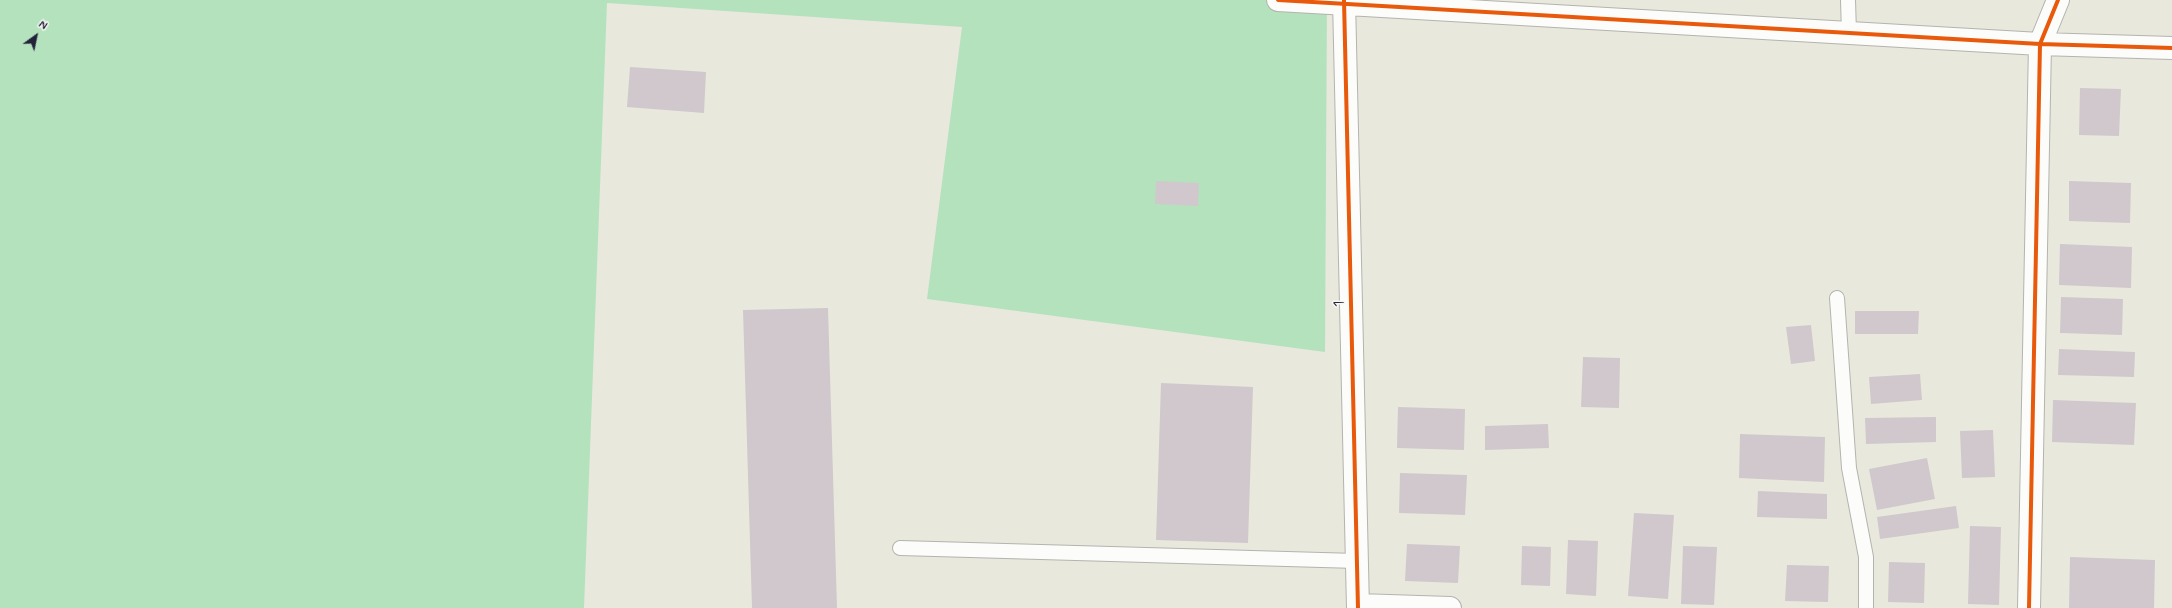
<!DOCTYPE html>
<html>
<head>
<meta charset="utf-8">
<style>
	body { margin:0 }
	#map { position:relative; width:2172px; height:608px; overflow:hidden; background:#e9e8dd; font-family:Mynerve,sans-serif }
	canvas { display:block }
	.north { position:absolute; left:16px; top:16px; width:40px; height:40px; -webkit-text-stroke:3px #f6f6f2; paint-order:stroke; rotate:33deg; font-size:11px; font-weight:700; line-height:16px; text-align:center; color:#22223b }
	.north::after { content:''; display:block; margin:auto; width:14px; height:18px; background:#22223b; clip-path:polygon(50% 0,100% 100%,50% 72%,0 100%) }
</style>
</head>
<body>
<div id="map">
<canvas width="2172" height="608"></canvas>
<div class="north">N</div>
</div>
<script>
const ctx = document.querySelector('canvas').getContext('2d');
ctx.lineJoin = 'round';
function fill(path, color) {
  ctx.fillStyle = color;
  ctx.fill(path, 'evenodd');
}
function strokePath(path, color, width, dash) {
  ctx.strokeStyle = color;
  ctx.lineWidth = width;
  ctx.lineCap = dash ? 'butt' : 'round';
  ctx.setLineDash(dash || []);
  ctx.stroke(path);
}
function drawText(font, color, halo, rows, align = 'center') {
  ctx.font = font + ' Mynerve,sans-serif';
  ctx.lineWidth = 3;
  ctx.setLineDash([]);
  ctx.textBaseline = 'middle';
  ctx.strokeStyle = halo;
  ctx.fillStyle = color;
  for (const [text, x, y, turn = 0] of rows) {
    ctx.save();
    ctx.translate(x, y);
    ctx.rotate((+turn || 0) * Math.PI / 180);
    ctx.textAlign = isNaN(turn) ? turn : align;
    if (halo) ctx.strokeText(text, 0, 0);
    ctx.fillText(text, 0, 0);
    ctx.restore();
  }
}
fill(new Path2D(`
	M 0,0 L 1327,0 L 1325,352 L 927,299 L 962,27 L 607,3 L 584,608 L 0,608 Z`), '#b4e2bd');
fill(new Path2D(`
	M 630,67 L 706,72 L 704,113 L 627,107 Z
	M 2080,88 L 2121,89 L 2119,136 L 2079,135 Z
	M 1156,181 L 1199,183 L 1198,206 L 1155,204 Z
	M 2069,181 L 2131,183 L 2130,223 L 2069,221 Z
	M 2060,244 L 2132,247 L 2131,288 L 2059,285 Z
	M 2061,297 L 2123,299 L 2122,335 L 2060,333 Z
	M 828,308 L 837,608 L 752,608 L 743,310 Z
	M 1855,311 L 1919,311 L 1918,334 L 1855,334 Z
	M 1811,325 L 1815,361 L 1791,364 L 1786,327 Z
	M 2059,349 L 2135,352 L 2134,377 L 2058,375 Z
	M 1583,357 L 1620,358 L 1619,408 L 1581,407 Z
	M 1920,374 L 1922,400 L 1871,404 L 1869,377 Z
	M 1161,383 L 1253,387 L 1248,543 L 1156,540 Z
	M 2053,400 L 2136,403 L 2134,445 L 2052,442 Z
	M 1398,407 L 1465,409 L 1464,450 L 1397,448 Z
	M 1936,417 L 1936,442 L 1866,444 L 1865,418 Z
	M 1548,424 L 1549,448 L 1485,450 L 1485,426 Z
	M 1993,430 L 1995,477 L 1962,478 L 1960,431 Z
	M 1740,434 L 1825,437 L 1824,482 L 1739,478 Z
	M 1927,458 L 1935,499 L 1877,510 L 1869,469 Z
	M 1400,473 L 1467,475 L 1465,515 L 1399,513 Z
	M 1758,491 L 1827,494 L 1827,519 L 1757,517 Z
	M 1956,506 L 1959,528 L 1880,539 L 1877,517 Z
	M 1634,513 L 1674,515 L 1668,599 L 1628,596 Z
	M 1970,526 L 2001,527 L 1999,605 L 1968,604 Z
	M 1568,540 L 1598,541 L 1596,596 L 1566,594 Z
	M 1407,544 L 1460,546 L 1458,583 L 1405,581 Z
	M 1522,546 L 1551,547 L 1550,586 L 1521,585 Z
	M 1683,546 L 1717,547 L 1714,605 L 1681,604 Z
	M 2070,557 L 2155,560 L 2154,608 L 2069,608 Z
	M 1889,562 L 1925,563 L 1924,603 L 1888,602 Z
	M 1787,565 L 1829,566 L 1828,602 L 1785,601 Z`), '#d0c8cc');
const lane = new Path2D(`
	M 1848,0 L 1849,33
	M 1837,298 L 1849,468 L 1866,557 L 1866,608
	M 900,548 L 1357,561`);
const street = new Path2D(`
	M 1278,0 L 2040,44 L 2172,48
	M 1344,0 L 1358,608
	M 1358,605 L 1450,608
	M 2029,608 L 2040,44 L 2058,0`);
strokePath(lane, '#b4b3ae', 16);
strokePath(street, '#b4b3ae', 24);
strokePath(lane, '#fcfcfa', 14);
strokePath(street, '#fcfcfa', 22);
strokePath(new Path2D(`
	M 1278,0 L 2040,44 L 2172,48
	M 1344,0 L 1358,608
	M 2029,608 L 2040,44 L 2058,0`), '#e8590c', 4);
drawText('14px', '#22223b', '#f6f6f2', [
	["1",1340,304,-91]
]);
</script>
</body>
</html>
